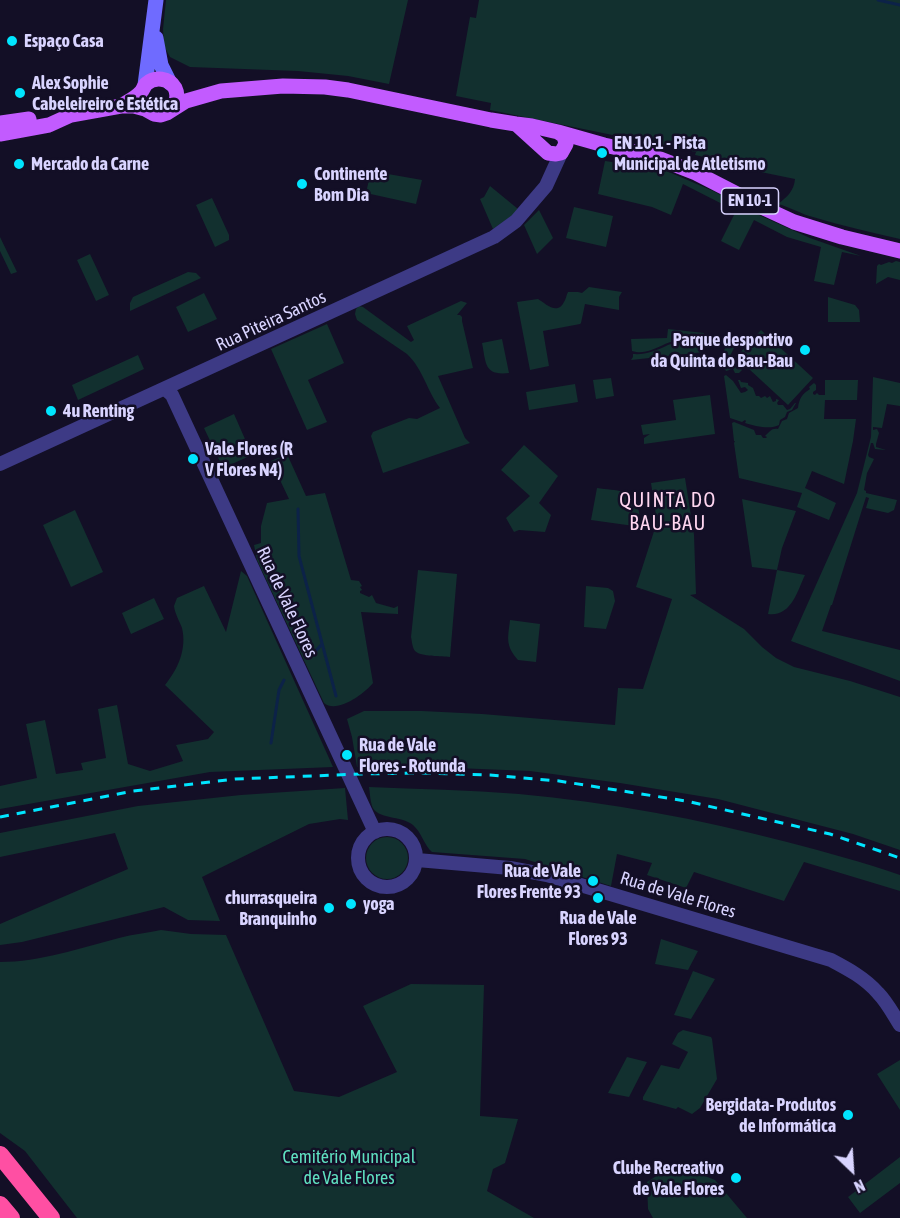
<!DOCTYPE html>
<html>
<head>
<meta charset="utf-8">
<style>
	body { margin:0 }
	#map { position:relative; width:900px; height:1218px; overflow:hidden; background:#130f26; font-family:"Asap Condensed",sans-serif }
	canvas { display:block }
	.north { position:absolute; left:822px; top:1140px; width:60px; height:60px; -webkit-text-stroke:4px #130f26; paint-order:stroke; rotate:155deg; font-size:16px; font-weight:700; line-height:24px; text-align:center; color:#d9d4ff }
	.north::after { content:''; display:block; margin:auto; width:21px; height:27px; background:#d9d4ff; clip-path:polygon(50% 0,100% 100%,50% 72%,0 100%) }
</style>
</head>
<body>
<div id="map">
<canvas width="900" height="1218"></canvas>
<div class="north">N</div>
</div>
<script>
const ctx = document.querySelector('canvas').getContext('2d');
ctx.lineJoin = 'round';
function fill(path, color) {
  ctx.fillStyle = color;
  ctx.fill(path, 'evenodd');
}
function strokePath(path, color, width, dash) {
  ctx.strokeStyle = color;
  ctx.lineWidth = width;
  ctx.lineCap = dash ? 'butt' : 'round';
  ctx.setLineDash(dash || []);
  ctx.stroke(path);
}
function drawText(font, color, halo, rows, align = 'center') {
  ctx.font = font + ' "Asap Condensed",sans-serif';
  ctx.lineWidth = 5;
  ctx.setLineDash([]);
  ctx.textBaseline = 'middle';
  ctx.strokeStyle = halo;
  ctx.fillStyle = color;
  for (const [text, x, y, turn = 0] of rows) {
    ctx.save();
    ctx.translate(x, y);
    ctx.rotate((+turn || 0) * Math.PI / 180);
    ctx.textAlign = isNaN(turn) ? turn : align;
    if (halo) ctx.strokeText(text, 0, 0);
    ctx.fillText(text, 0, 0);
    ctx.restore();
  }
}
fill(new Path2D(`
	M 166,0 L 408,0 L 389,84 L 348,76 L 298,71 L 190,67 L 170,57 L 164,46 L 163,29 Z
	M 479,0 L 900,0 L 900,239 C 871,232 842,226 813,217 C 801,214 790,207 778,204 C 787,197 794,191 795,179 L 751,170 L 751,167 L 695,155 L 696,152 L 490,110 L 491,103 L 456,96 L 470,17 L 476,18 Z
	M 605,161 L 662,169 L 713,191 L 761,216 L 810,238 L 861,256 L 842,252 L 834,285 L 814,281 L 821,247 L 787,237 L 754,220 L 739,250 L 721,241 L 736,211 L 683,184 L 671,215 L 652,207 L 598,194 Z
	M 371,171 L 422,180 L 416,204 L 366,193 Z
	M 490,186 L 518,209 L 512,216 L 493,229 L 480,199 L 484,197 Z
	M 212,198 L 229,235 L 229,240 L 215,247 L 196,205 Z
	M 574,207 L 613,216 L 606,247 L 566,238 Z
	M 539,210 L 553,238 L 537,254 L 524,225 Z
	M 0,237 L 17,272 L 11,274 L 0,251 Z
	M 90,254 L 109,295 L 96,301 L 77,260 Z
	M 896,261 L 900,262 L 900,280 L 888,277 L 876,284 L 877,266 L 879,264 L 881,265 L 889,262 L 892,263 Z
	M 188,272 L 196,273 L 201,278 L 130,311 L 130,303 L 133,297 Z
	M 589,287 L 622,292 L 619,297 L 619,310 L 585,304 L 581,323 L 580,324 L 543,331 L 549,366 L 530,370 L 517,302 L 538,299 C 545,303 557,316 564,302 C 566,299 566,296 568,292 L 578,292 L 582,293 Z
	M 204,293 L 217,319 L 188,332 L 176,307 Z
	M 828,297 L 855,305 L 859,310 L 860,322 L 828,322 Z
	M 461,301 L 467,303 L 457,315 L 460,315 L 462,317 L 462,321 L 473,368 L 438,376 L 465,438 L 470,443 L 383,473 L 371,436 L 373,432 L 409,418 L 417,419 L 440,408 C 427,391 423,369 407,354 L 357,320 L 355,314 L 356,309 L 359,306 L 363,307 L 411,342 L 414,340 L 407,326 Z
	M 327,324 L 344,363 L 308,380 L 327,422 L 307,430 L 271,349 Z
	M 668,329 L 704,333 L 703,338 C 697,342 684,339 674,341 C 660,344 649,356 632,351 L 631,339 L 667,338 Z
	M 761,330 L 813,378 L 788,405 L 736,357 Z
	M 733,336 L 742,342 L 740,345 L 735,346 L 731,354 L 732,363 L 735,363 L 737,365 L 739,365 L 742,370 L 739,373 L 735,373 L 733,369 L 726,371 C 718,358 725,346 733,336 Z
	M 502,339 L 509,373 C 484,376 486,363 482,343 Z
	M 685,341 L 696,342 L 704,345 L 704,352 L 631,360 L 633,357 L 633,354 C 645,355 655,351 666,346 C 671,343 679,343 685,341 Z
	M 138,355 L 144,369 L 78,400 L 72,385 Z
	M 726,375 L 733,381 L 741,393 L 745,392 L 748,390 L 745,387 L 741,388 L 738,380 L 740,380 L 741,382 L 748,383 L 748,385 L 753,388 L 756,396 L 759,396 L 761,398 L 765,396 L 767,398 L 770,396 L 773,402 L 776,401 L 776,399 L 779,400 L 777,403 L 778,405 L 783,405 L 787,410 L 790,409 L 795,403 L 796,403 L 792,410 L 787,412 L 785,417 L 780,420 L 779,425 C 770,430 755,426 745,423 L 746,421 L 745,420 L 742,422 L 730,418 L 724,376 Z
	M 873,377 L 900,383 L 900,406 L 887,404 L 882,428 L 873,427 L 873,430 L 877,429 L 879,433 L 876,444 L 876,447 L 886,450 L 875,449 L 873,443 L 871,443 L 868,455 L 869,457 L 874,459 L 867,473 L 864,490 L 866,491 L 866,493 L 897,500 L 894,510 L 888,513 L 866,508 L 869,498 L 866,497 L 832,605 L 831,605 L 822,631 L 900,650 L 900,681 L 791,641 L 857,493 L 871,437 Z
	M 611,378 L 614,396 L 596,399 L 593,380 Z
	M 825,380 L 858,380 L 857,400 L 825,400 L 824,419 L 856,419 L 853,441 L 844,484 L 812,471 L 805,488 L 836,503 L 829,520 L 797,507 L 802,493 L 739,478 L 734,443 L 735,441 L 734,441 L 732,423 L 734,422 L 754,430 L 756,435 L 761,435 L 763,438 L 766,438 L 767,437 L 765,436 C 770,432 771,428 778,429 L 782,421 L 787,419 L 789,413 L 798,408 C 799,399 802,394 810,389 L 809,387 L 814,383 L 816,385 L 816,390 L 813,392 L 813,394 L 815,395 L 817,393 L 819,395 L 825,395 Z
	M 575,384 L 578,402 L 529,410 L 526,392 Z
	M 710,395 L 715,434 L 644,444 L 644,438 L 650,434 L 643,435 L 641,425 L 676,420 L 673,400 Z
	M 234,414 L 252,455 L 223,468 L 204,428 Z
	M 524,445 L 558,476 L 539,503 L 551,515 L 545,532 L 519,530 L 514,532 L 506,518 L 530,496 L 501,470 Z
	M 287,454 L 306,496 L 325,493 L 351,580 L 359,581 L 362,586 L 360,587 L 362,590 L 360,591 L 360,593 L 369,597 L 372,595 L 376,603 L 394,608 L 398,606 L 398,614 L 361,612 L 373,683 C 364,694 337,714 324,703 L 257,560 L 254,545 L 261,543 L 261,526 L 267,503 L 289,499 L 271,461 Z
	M 685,478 L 694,535 L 696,594 L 690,595 L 744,629 L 762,647 L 776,658 L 794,667 L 850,681 L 900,697 L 900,850 L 853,834 L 718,799 L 620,783 L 530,771 L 431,767 L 357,767 L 352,737 L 347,719 L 364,711 L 422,711 L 482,714 L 615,725 L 618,688 L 643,689 L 672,599 L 636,587 L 657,522 L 651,483 Z
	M 597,488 C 616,491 635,488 639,512 C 640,519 640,524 638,531 L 634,526 L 591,520 Z
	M 742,499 L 796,511 L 782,548 L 777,570 L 805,575 C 797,592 791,617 768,614 L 777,570 L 752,567 Z
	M 75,510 L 103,572 L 71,587 L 43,525 Z
	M 418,570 L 457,574 L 450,657 C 442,656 421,657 415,651 C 412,647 412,641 411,637 Z
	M 241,571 L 247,576 L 333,767 L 210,772 L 0,809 L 0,786 L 37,778 L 26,724 L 45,720 L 56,774 L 83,770 L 81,763 L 106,758 L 98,709 L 117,705 L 128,764 L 150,771 L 183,761 L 176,745 L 208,739 L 214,732 L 165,685 C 178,669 187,649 182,628 C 179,620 175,614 174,606 L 177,598 L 204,586 L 226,632 Z
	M 586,586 L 608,588 L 613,591 L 615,601 L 606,629 L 584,627 Z
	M 154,598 L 164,619 L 131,634 L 122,613 Z
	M 510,620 L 540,624 L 536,662 L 518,660 C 505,645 508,638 510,620 Z
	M 369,787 C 419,789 469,790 519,794 C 609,802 699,819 787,842 C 825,852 863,862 900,875 L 900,891 L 804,862 L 784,901 L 694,872 L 686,888 L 647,875 L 652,863 L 617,854 L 611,886 L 525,859 L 432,852 C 424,845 422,833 413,825 C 401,815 377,820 372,806 C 370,800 370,793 369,787 Z
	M 345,788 L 348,820 L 340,819 L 309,824 L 202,877 L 220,921 L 188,920 L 164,907 L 22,942 L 0,945 L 0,924 L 128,869 L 115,833 L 0,857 L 0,833 L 138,806 L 241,795 Z
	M366 858a21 21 0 1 1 42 0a21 21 0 1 1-42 0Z
	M 161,930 L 191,934 L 226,935 L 294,1091 L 339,1097 L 397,1072 L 363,1006 L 411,984 L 484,985 L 480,1116 L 518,1119 L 505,1163 L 493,1169 L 487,1191 L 534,1218 L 77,1218 L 25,1151 L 0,1133 L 0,962 C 40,962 80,948 119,938 C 133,934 147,933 161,930 Z
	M 661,939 L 698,951 L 688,970 L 655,964 Z
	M 693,971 L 715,979 L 691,1019 L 674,1015 Z
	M 683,1030 L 711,1037 L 712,1039 L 717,1079 L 700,1108 L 692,1114 L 678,1107 L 676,1109 L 643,1100 L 643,1097 L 661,1065 L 679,1069 L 688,1052 L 672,1044 L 678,1033 Z
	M 627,1057 L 647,1062 L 629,1097 L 608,1093 Z
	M 900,1060 L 900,1110 L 877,1074 Z
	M 900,1157 L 900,1183 L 860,1213 L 848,1197 Z
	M 675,1164 L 715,1180 L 747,1218 L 653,1218 L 648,1209 L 647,1182 Z`), '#12302f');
strokePath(new Path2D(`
	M 878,0 L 900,5
	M 298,509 L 299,556 L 336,696
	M 314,653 L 322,644
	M 271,743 L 279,690 L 284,680`), '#0c2248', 3);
strokePath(new Path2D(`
	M 165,389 L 172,395 L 375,832
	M 0,464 L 494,237 L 516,221 L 546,186 L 561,153
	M358 858a29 29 0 1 1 58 0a29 29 0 1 1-58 0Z
	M 417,860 L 510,868 L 547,875 L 831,960 C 848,969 865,978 878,993 C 887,1002 893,1014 900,1025`), '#3d3a85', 14);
strokePath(new Path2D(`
	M 156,38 L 161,65 L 170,83
	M 145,85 L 156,0`), '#6f6bff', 15);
strokePath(new Path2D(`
	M 121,106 C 127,102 136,98 141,92 C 143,90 144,86 146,84 C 155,76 169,78 175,88 C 179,96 176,104 171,110
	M 0,123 L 29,119
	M 516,124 L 548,153 L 556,154 L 561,153 L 566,144 L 564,136 L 558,132
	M 0,134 L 49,125 L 71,115 L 121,106 L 134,106 L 145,109 L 154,114 L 161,115 L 167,113 L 186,101 L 221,91 L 283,86 L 325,87 L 348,90 L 491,120 L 516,124 L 532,126 L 558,132 L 604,145 L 650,155 L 696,173 L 766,209 L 794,222 L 842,237 L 900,251`), '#c25bff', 15);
strokePath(new Path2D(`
	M 0,1155 L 51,1218
	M 0,1205 L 11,1218`), '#ff4fa3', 18);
strokePath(new Path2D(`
	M 0,817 L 133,791 L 235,779 L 361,774 L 419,773 L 490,775 L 559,781 L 686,801 L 830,834 L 900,858`), '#00e5ff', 3, [9, 8]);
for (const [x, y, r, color] of [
	[12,41,6,"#00e5ff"],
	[20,93,6,"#00e5ff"],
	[602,153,6,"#00e5ff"],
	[19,164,6,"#00e5ff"],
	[302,184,6,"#00e5ff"],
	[805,350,6,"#00e5ff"],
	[51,411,6,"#00e5ff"],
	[193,459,6,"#00e5ff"],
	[347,755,6,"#00e5ff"],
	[593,881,6,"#00e5ff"],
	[598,898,6,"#00e5ff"],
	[351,904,6,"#00e5ff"],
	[329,908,6,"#00e5ff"],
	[848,1115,6,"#00e5ff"],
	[736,1178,6,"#00e5ff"]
]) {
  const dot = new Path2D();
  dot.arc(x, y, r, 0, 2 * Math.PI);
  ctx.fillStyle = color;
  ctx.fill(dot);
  strokePath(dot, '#130f26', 2);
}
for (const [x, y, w] of [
	[750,201,57]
]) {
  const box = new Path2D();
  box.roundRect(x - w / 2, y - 13, w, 26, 4.5);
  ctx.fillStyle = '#130f26';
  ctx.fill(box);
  strokePath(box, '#d9d4ff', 1.5);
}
drawText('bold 16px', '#d9d4ff', null, [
	["EN 10-1",750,201]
]);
drawText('bold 18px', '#d9d4ff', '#130f26', [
	["Espaço Casa",24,41],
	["Alex Sophie",32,83],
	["Cabeleireiro e Estética",32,104],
	["EN 10-1 - Pista",614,143],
	["Municipal de Atletismo",614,164],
	["Mercado da Carne",31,164],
	["Continente",314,174],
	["Bom Dia",314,195],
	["Parque desportivo",793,340,"right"],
	["da Quinta do Bau-Bau",793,361,"right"],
	["4u Renting",63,411],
	["Vale Flores (R",205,449],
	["V Flores N4)",205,470],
	["Rua de Vale",359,745],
	["Flores - Rotunda",359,766],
	["Rua de Vale",581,871,"right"],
	["Flores Frente 93",581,892,"right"],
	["churrasqueira",317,898,"right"],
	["Branquinho",317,919,"right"],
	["yoga",363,904],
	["Rua de Vale",598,918,"center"],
	["Flores 93",598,939,"center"],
	["Bergidata- Produtos",836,1105,"right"],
	["de Informática",836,1126,"right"],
	["Clube Recreativo",724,1168,"right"],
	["de Vale Flores",724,1189,"right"]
], 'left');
drawText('18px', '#d9d4ff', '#130f26', [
	["Rua Piteira Santos",271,321,-25],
	["Rua de Vale Flores",287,602,65],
	["Rua de Vale Flores",678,895,17]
]);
drawText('18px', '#5fe0c0', '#130f26', [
	["Cemitério Municipal",349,1157],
	["de Vale Flores",349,1178]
]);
ctx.letterSpacing = '1.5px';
drawText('20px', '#ffd6f0', '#130f26', [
	["QUINTA DO",668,501],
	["BAU-BAU",668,524]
]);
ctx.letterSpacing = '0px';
</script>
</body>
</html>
